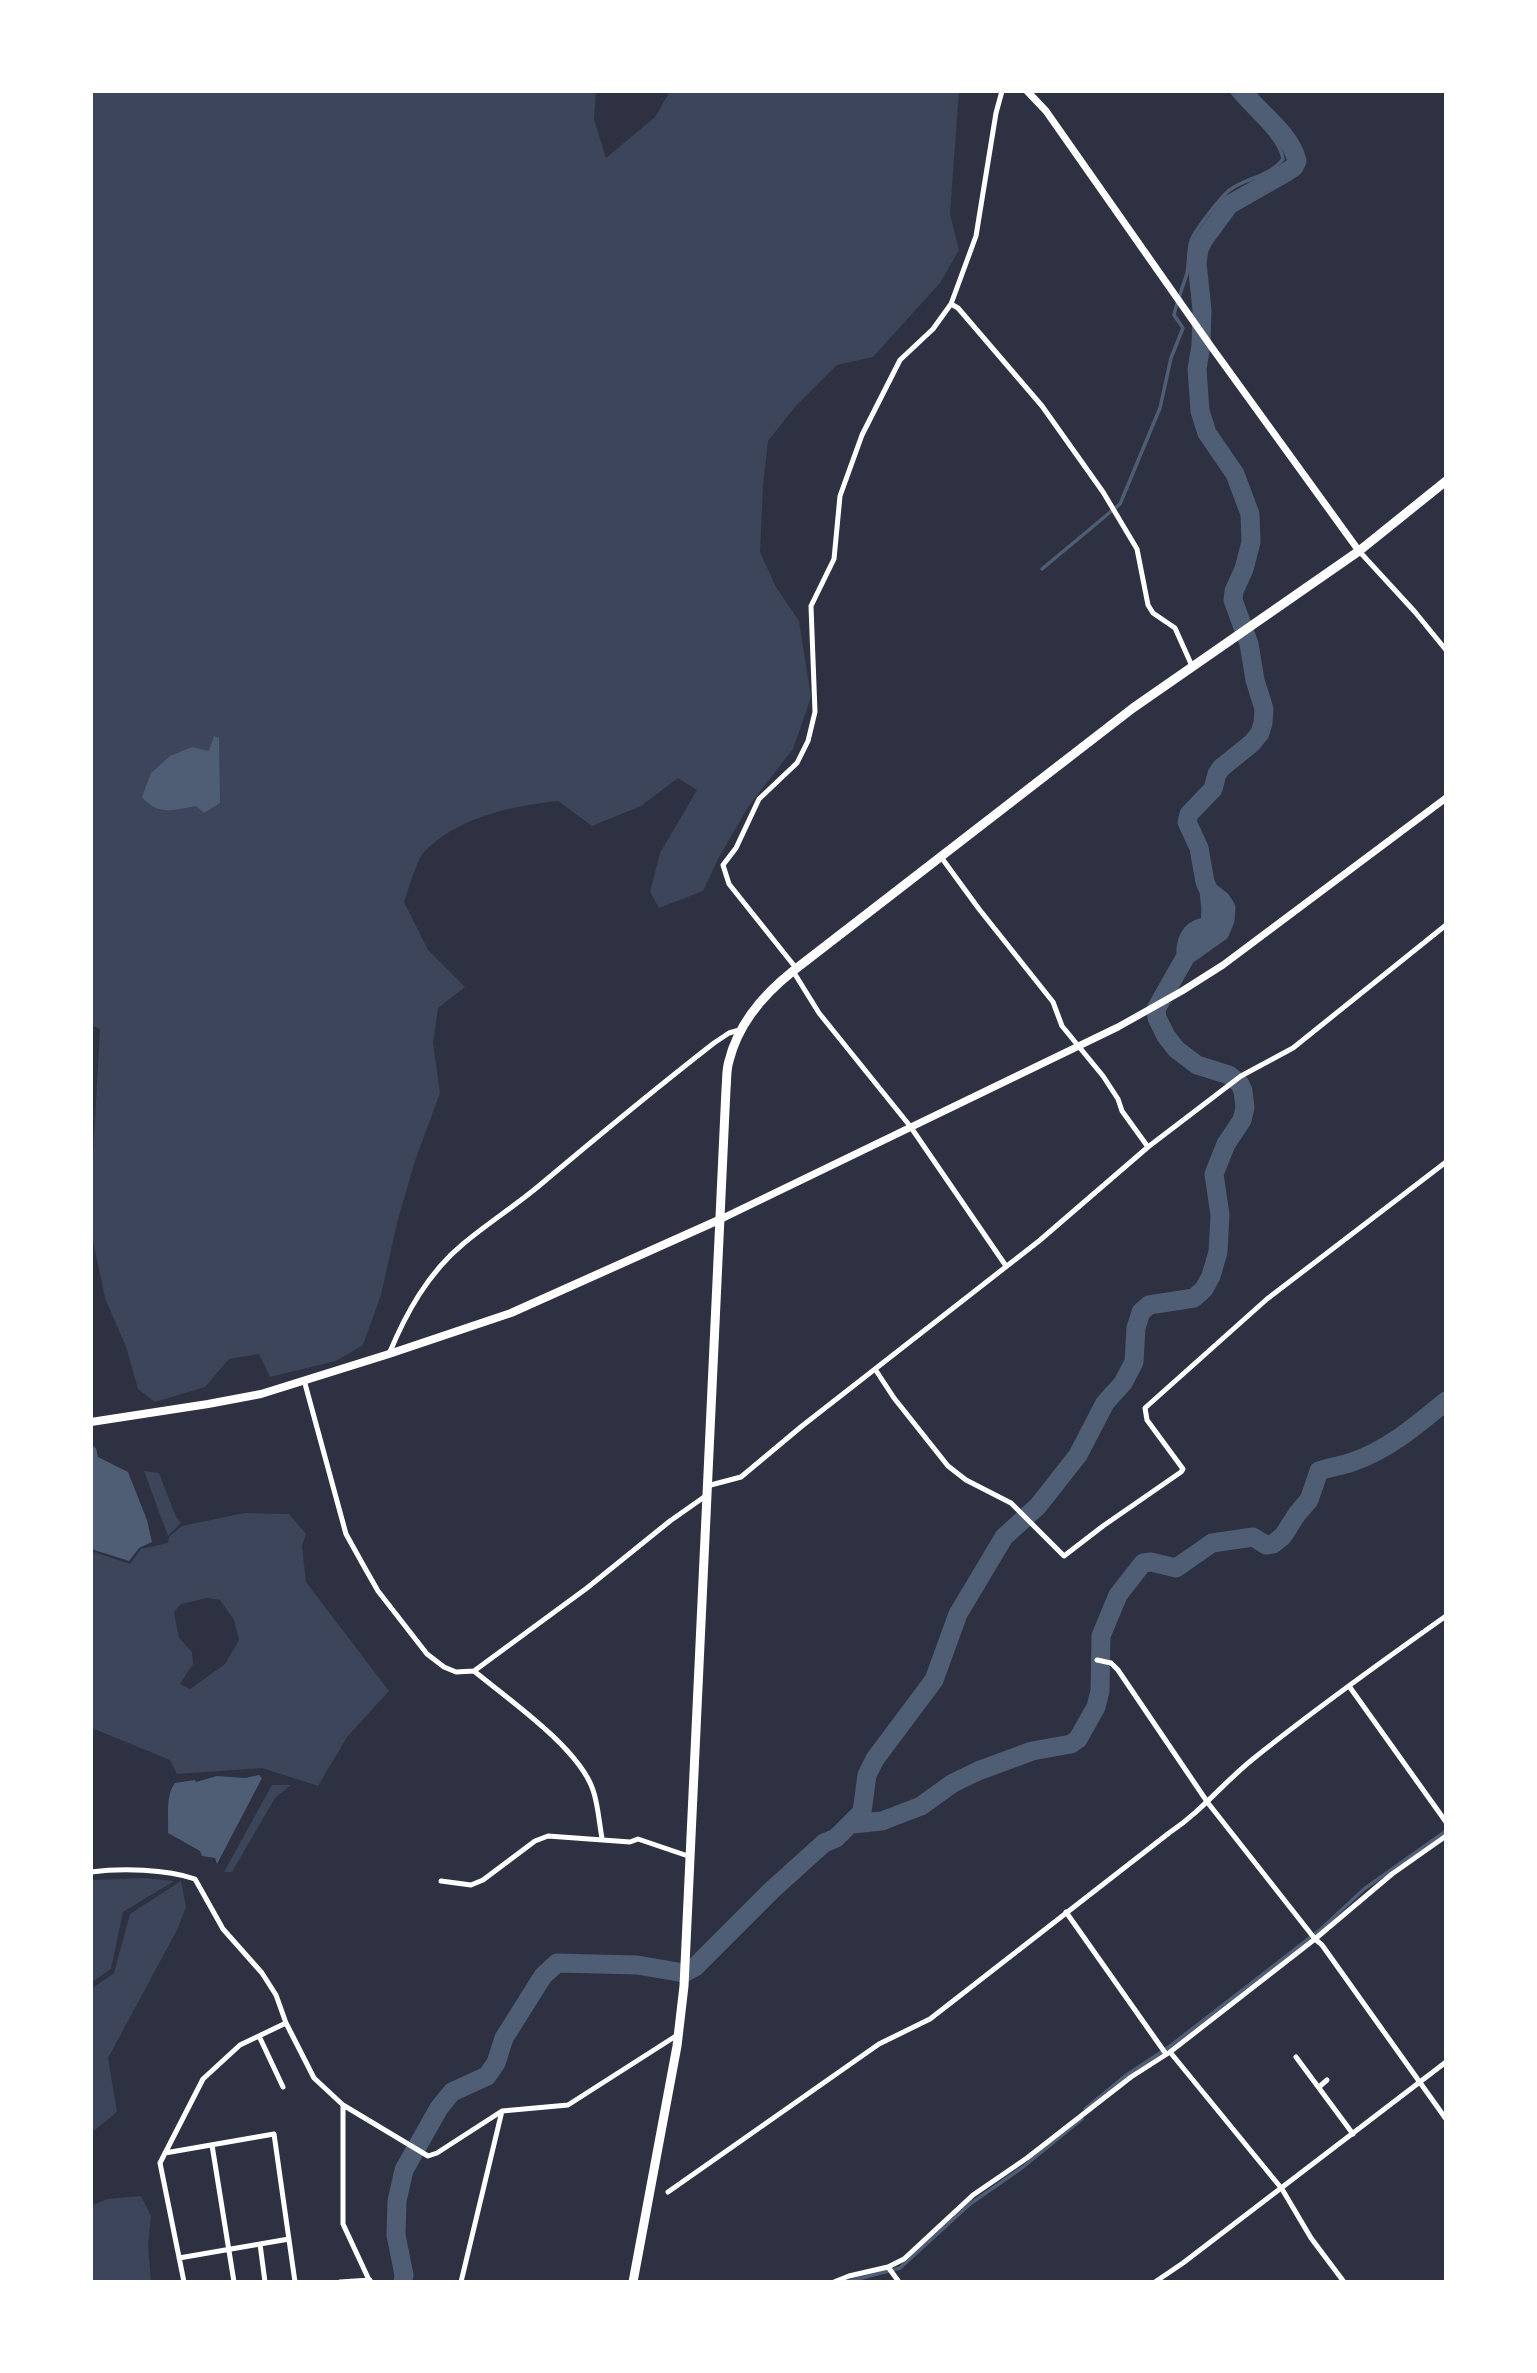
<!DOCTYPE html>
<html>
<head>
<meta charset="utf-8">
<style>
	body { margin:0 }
	#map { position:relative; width:1537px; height:2373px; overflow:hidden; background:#2d3142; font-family:Karla,sans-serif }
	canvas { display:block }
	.frame { position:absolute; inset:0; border:93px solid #fff; pointer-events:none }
</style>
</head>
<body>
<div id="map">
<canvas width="1537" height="2373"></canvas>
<div class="frame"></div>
</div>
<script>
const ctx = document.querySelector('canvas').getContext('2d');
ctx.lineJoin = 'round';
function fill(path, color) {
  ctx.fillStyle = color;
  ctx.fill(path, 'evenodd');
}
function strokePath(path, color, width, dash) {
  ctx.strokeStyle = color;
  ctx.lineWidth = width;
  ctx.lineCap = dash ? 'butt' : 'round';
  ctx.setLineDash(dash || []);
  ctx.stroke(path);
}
fill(new Path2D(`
	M 91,91 L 596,91 L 594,119 L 606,158 L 655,117 L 670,91 L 959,91 L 950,214 L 959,250 L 940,283 L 873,357 L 837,365 L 795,407 L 768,441 L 763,486 L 760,552 L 776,587 L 799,621 L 811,697 L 793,749 L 748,807 L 718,859 L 703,891 L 659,908 L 650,892 L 660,853 L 697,790 L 678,778 L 641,806 L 592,826 L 558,801 C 512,806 458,817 424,852 C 416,861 409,889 404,902 L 428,950 L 465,987 L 438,1008 L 433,1043 L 440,1093 L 415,1161 L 397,1223 L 381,1295 L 363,1345 L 336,1361 L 270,1377 L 259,1354 L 229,1359 L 205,1387 L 155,1402 L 138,1389 L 126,1347 L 105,1298 L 93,1241 L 93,1156 L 100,1029 L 91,1025 Z
	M 144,1471 L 159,1473 L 176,1517 L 181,1523 L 168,1536 Z
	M 244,1513 L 289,1514 L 306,1534 L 302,1546 L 306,1582 L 389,1691 L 347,1737 L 318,1786 L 262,1768 L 177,1774 L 170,1760 L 94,1729 L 91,1731 L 91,1551 L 130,1564 L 141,1549 L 168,1543 L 169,1537 L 182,1526 ZM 207,1598 L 220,1600 L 234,1620 L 239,1640 L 225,1664 L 190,1689 L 180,1684 L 193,1664 L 192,1652 L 179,1638 L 174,1612 L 181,1604 Z
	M 272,1785 L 291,1785 L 275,1798 L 232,1872 L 224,1872 Z
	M 144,1878 L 174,1881 L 123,1912 L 111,1969 L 91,1983 L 91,1880 Z
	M 181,1881 L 186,1907 L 177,1930 L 108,2058 L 117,2112 L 91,2133 L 91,1989 L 114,1973 L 130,1914 Z
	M 141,2196 L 151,2216 L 148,2245 L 151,2282 L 91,2282 L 91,2206 L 107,2199 Z`), '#3c4559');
fill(new Path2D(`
	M 214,736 L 219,738 L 220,803 L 204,813 L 196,806 C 174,810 158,816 142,797 L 151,773 L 170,756 L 192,747 L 209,751 Z
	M 91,1445 L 96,1448 L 98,1457 L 128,1472 L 147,1520 L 152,1542 L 139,1548 L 129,1561 L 91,1549 Z
	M 259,1775 L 262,1778 L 217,1864 L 215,1858 L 202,1856 L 200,1851 L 168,1833 C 169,1817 165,1796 175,1783 L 195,1780 L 196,1782 L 217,1776 L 245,1778 Z`), '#4f5d75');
strokePath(new Path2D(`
	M 1042,569 L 1120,504 L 1160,408 L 1171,358 L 1183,328 L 1174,315 C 1177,301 1183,287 1187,273 C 1189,263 1188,251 1191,241 C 1193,232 1223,194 1231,189 C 1247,178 1270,176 1283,159 C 1280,136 1244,110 1231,91
	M 1085,2109 L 1125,2076 L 1169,2047 L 1320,1930 L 1364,1889 L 1446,1831
	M 846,2282 L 900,2268 L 970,2204 L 1023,2167 L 1082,2119`), '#4f5d75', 3.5);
strokePath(new Path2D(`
	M 1186,956 C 1185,947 1188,933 1198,929 C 1202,927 1206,927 1210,926 L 1211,910 L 1209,891
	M 852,1824 L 882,1821 L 921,1806 L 953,1783 L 978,1771 L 1032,1751 L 1071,1744 L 1078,1739 L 1096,1707 L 1100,1691 L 1101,1636 L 1118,1595 L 1143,1563 L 1151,1562 L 1176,1568 L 1212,1543 L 1253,1537 L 1266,1545 L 1273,1544 L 1283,1536 L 1297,1514 L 1309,1500 L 1319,1471 C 1330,1467 1341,1466 1352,1462 C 1388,1450 1417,1425 1446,1401
	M 403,2282 L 404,2275 L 396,2235 L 397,2201 L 404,2170 L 439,2108 L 452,2092 L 487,2076 L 496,2063 L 504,2038 L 543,1976 L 557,1963 L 637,1965 L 684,1973 L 695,1967 L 772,1890 L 824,1843 L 836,1838 L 862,1812 L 867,1775 L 875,1759 L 934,1680 L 958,1614 L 1004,1537 L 1038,1506 L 1078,1455 L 1105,1403 L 1123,1383 L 1134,1362 L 1136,1328 L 1141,1312 L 1149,1305 L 1194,1298 L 1204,1289 L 1211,1276 L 1218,1252 L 1220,1215 L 1214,1174 L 1226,1144 L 1242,1120 L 1245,1108 L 1243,1091 L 1240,1084 L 1229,1075 L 1197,1065 L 1176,1049 L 1166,1036 L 1157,1018 L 1156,1009 L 1186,956 L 1220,932 L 1225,920 L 1226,908 L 1221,900 L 1209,891 L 1205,882 L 1199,848 L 1187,822 L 1189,814 L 1213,789 L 1217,774 L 1221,768 L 1252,743 L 1260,733 L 1263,723 L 1264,709 L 1255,680 L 1249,644 L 1233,600 L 1234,591 L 1244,569 L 1251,542 L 1250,514 L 1235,474 L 1207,433 L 1200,411 L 1197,369 L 1201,345 L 1202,310 L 1197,263 L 1199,249 L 1204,239 L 1229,205 L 1285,173 L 1294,167 L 1297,161 C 1290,132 1259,114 1243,91`), '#4f5d75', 19);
strokePath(new Path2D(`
	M 951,304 L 958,308 L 1042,406 L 1103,492 L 1137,549 L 1148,605 L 1153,613 L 1175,628 L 1192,666
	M 1359,551 L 1415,612 L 1446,650
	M 941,857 L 979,909 L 1053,1002 L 1062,1026 L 1103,1076 L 1118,1099 L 1122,1111 L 1148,1147
	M 796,968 L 729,884 L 723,865 L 736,848 L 759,799 L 797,763 L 808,741 L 815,712 L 811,606 L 834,559 L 840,496 L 862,435 L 900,360 L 933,329 L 951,304 L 976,236 L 996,113 L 1002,91
	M 793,971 L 819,1013 L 910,1126 L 1006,1266
	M 389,1354 C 406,1313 428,1273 463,1244 C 488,1223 515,1206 540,1185 C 597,1137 655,1089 714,1043 L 729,1033 L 743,1029
	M 875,1369 L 894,1398 L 948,1466 L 966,1480 L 1011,1503 L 1064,1556 L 1103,1526 L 1181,1472 L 1183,1469 L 1147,1420 L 1145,1408 L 1267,1299 L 1446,1162
	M 304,1380 L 346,1534 L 366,1570 L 378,1591 L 427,1654 L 444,1667 L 456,1672 L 474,1671 L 587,1588 L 670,1521 L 707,1495
	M 707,1486 L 741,1477 L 802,1426 L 1039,1241 L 1148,1147 L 1241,1076 L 1293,1048 L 1446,925
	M 474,1671 C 508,1699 579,1748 593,1790 C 598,1804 599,1822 602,1838
	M 1349,1686 L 1446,1822
	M 1446,1836 L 1392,1874 L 1315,1939 L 1322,1945 L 1446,2119
	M 91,1872 C 121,1868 166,1869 195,1879 L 223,1929 L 262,1973 L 276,1995 L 286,2023 L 314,2078 L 343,2105 L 428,2156 L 437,2153 L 502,2111 L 568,2105 L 679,2034
	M 441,1881 L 471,1885 L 483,1880 L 535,1841 L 548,1836 L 630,1842 L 638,1839 L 691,1857
	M 1066,1912 L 1166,2054
	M 259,2036 L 283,2087
	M 1170,2052 L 1282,2189 L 1311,2238 L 1344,2282
	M 1296,2057 L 1353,2134
	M 1319,2087 L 1327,2080
	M 343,2105 L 343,2224 L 370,2282
	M 212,2145 L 234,2282
	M 165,2153 L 274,2134 L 295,2282
	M 668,2192 L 879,2044 L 930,2019 L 1169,1833 C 1203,1810 1222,1784 1253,1759 C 1315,1709 1381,1662 1446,1616
	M 260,2244 L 265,2282
	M 179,2258 L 289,2239
	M 888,2267 L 899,2282
	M 184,2282 L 160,2163 L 203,2079 L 240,2045 L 286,2023
	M 340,2282 L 370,2280
	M 461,2282 L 502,2111
	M 834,2282 L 849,2276 L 888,2267 L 904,2259 L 973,2195 L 1027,2158 L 1131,2077 L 1170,2052 L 1315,1939 L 1208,1803 L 1118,1670 L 1111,1663 L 1097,1660
	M 1155,2282 L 1183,2263 L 1446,2062`), '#fff', 5);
strokePath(new Path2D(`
	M 1027,91 L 1046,111 L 1210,345 L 1359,551
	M 721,1219 L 1118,1027 L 1182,991 L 1223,965 L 1446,798`), '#fff', 7);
strokePath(new Path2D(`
	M 91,1422 L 208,1404 L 261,1394 L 389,1354 L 511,1313 L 721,1219`), '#fff', 8);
strokePath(new Path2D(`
	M 633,2282 L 677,2046 L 684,1986 L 726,1089 C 727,1080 726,1070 729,1061 C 738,1024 764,994 793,971 L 1133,708 L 1359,551 L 1446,481`), '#fff', 9);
</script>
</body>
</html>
